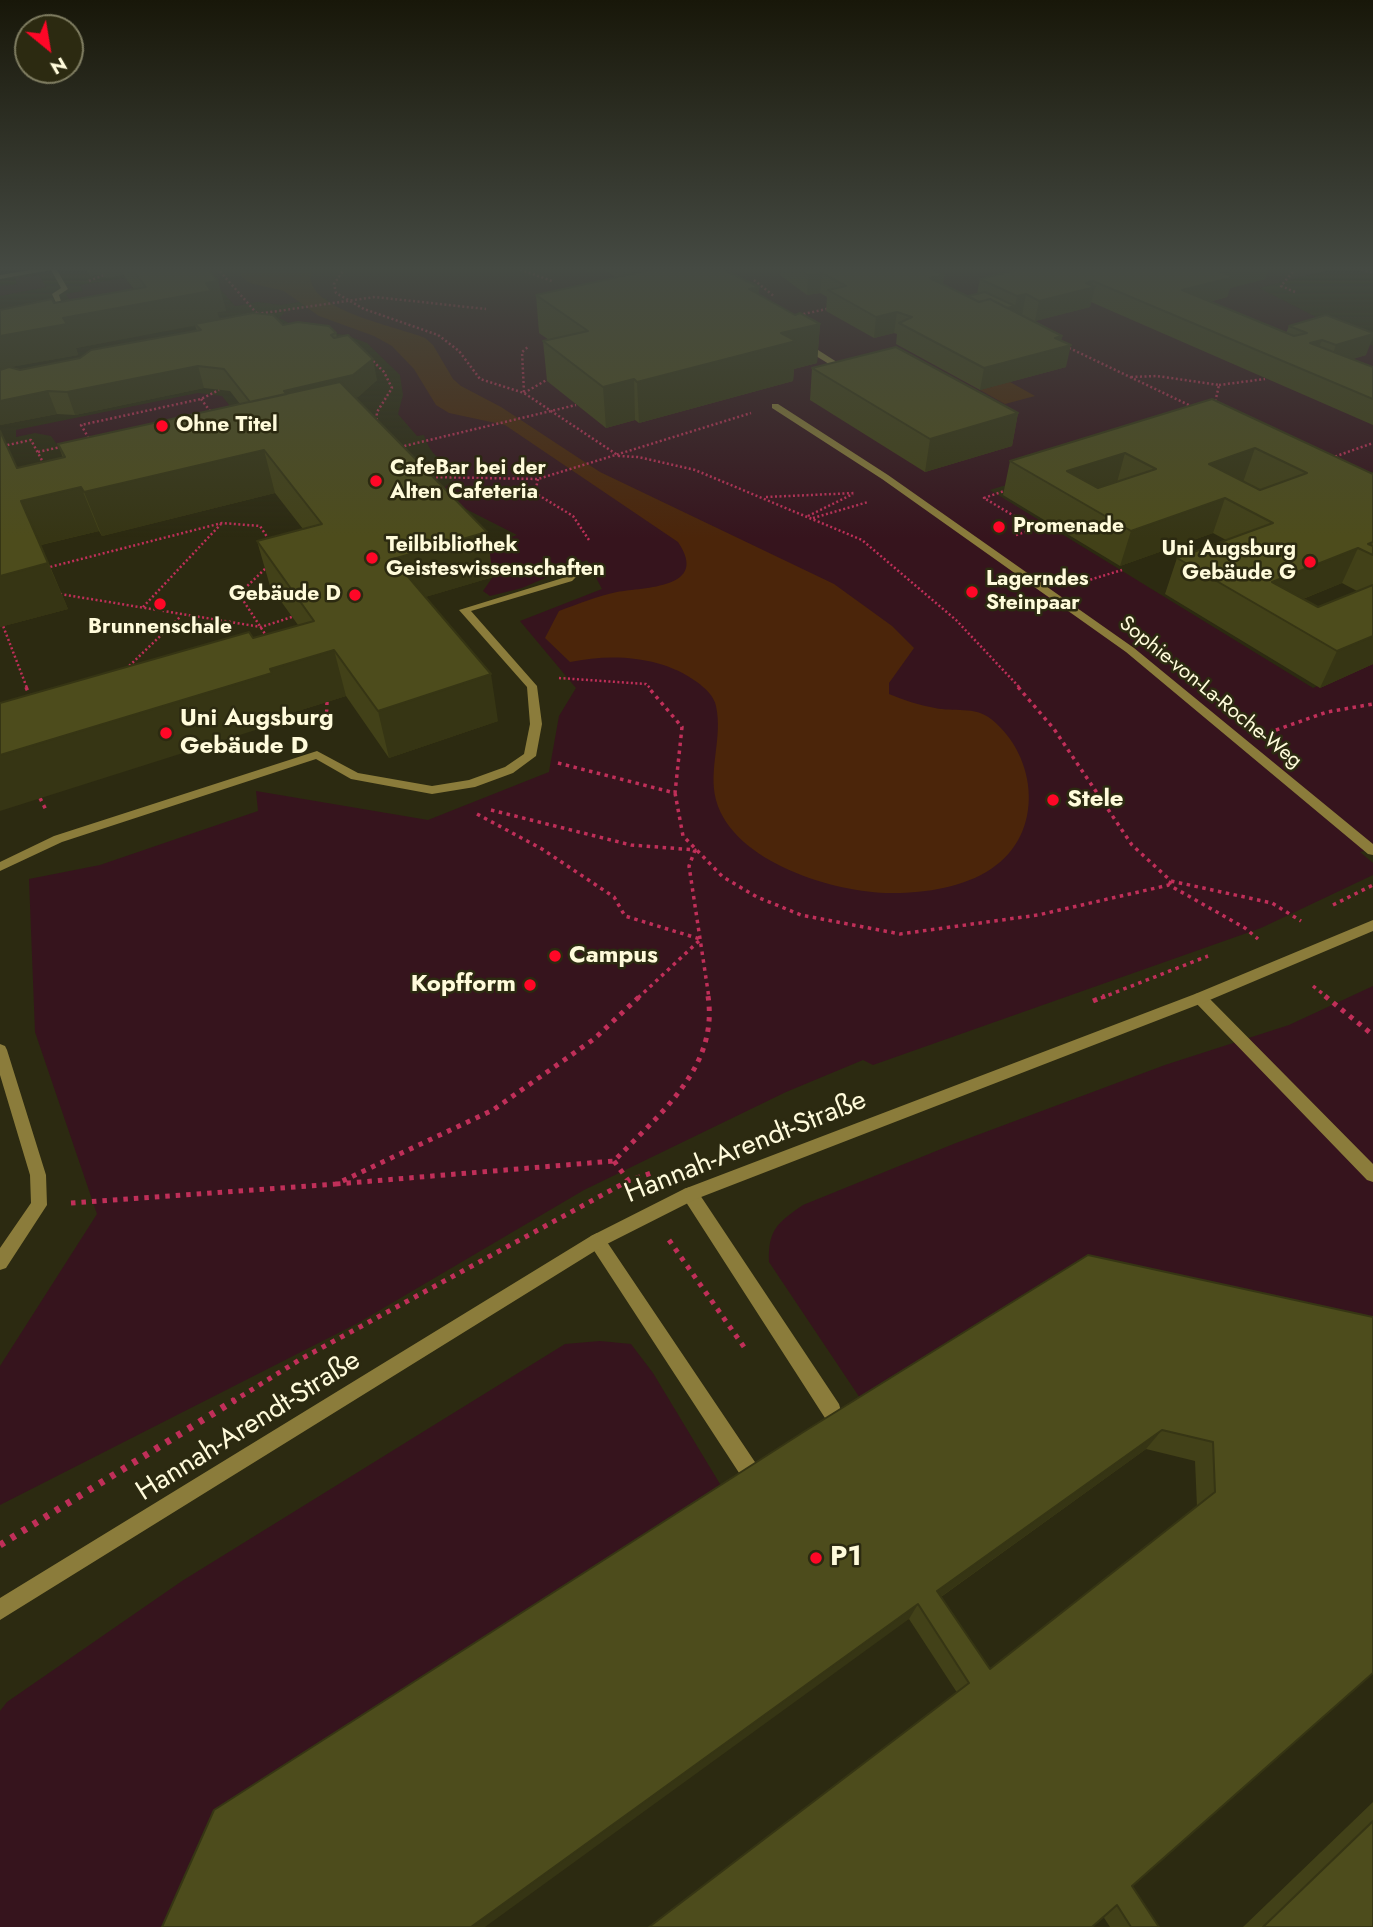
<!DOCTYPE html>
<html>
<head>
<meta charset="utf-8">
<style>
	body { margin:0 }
	#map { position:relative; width:1373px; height:1927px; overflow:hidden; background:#2c2a11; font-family:Jost,sans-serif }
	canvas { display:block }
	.north { position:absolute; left:14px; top:14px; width:70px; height:70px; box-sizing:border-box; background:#2c2a11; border:2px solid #807e62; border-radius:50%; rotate:150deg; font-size:19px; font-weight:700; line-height:28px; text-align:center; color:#fffbdb }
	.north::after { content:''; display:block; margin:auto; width:24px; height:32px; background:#ff0727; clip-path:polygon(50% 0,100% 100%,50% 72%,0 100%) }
</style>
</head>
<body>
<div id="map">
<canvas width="1373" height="1927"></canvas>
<div class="north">N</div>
</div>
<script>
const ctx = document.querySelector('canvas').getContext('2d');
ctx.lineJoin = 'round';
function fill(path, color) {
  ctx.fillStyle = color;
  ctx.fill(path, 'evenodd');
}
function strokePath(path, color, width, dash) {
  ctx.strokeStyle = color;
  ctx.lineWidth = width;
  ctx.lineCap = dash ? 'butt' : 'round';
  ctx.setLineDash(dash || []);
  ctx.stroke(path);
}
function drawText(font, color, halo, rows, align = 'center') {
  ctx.font = font + ' Jost,sans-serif';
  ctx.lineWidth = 5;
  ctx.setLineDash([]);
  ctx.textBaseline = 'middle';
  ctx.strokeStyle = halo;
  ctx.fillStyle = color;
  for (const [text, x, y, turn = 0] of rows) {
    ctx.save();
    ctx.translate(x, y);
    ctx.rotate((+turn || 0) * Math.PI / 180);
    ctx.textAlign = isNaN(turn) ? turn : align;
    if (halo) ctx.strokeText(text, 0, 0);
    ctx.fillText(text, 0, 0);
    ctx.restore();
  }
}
fill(new Path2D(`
	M 202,268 L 1336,268 L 1259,288 L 1373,346 L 1373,472 L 1301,466 L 1211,422 L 990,490 L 1313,688 L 1373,663 L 1373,849 L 1360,852 L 1373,863 L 1373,875 L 1261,928 L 873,1065 L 863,1060 L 786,1092 L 584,1190 L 358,1323 L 0,1505 L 0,1366 L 97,1214 L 35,1032 L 29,879 L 100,865 L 258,811 L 256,791 L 428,820 L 549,772 L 559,716 L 576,688 L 520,621 L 602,589 L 587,560 L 522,588 L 490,596 L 483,591 L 497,571 L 491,564 L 488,546 L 517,535 L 458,505 L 445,487 L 460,474 C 443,463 430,455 424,435 L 417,436 L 398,414 L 403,395 L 400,375 L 367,343 L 346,335 L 301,329 L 279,318 L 286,311 L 333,304 L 325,298 L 281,305 L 258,302 L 235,306 Z
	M 39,275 L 46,287 L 0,296 L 0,286 L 17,284 L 15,278 Z
	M 125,278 L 149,309 L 71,302 L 66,294 L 83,291 L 80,285 Z
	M 198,393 L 222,396 L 257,440 L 83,481 L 51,436 L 35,433 L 16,437 L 16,430 Z
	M 1373,986 L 1373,1333 L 1068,1267 L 860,1398 L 769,1262 C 768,1230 777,1223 803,1205 L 956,1143 L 1165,1065 L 1289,1025 Z
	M 600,1341 L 631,1344 L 653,1373 L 723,1489 L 172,1927 L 0,1927 L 0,1711 L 7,1702 L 182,1581 L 565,1344 Z`), '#36141d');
fill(new Path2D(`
	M 239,268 L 313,268 C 293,308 401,327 425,338 L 433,345 L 453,379 L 461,386 L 501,407 L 600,472 L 834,584 L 892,626 L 914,648 L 889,683 L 889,694 C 903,700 919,705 935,708 C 953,712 975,706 991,719 C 1038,756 1045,834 991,869 C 964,887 926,893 894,893 C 838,894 733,863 716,800 C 708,769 723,738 716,706 C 714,696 705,688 697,682 C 662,656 612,653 570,662 L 545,638 L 559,611 C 578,604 597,596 617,592 C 644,587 710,589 678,542 L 505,425 L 449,413 L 436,405 L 414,369 L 392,346 L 374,336 L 319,316 L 284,291 L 250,283 L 241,276 Z
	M 1010,382 L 1035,396 L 1005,404 L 980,390 Z`), '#4b250a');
strokePath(new Path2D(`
	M 217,268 L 260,317
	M 345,268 L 334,284 L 336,293 L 364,309 L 438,335 L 459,351 L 480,379 L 524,393 L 619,456 L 638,457 L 695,470 L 862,540 L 956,620 L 1020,688
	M 516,268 L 552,281
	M 1357,268 L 1373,273
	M 754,280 L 775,297
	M 89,281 L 104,275
	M 1295,292 L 1281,286 L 1296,268
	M 257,314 L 375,297 L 486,309
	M 1065,346 L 1193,407
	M 370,358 L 384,372 L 392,388 L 377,412 L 376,425
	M 1131,377 L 1157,376 L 1219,385 L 1215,403
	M 1219,385 L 1265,379
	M 524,392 L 522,352 L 528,347
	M 524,393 L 550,378
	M 201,399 L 213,415
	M 91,442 L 81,425 L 201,399 L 219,390
	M 3,446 L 31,440 L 45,466
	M 38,452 L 65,446
	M 1331,458 L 1373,443
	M 427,477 L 538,479 L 751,413
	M 538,479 L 535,493 L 573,516 L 589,540
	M 1007,490 L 984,498 L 1036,529
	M 766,497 L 855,493
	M 808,516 L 853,494
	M 813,518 L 868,502
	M 1016,535 L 1050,524
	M 46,568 L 222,523 L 260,526 L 271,543
	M 1086,581 L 1122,570
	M 60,594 L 261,627 L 295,616
	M 143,607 L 221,524
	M 0,618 L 27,688
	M 267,637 L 239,594 L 269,565
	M 126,669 L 180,617
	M 559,678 L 646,684 L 650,688`), '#c02f59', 2.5, [2, 2.5]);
strokePath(new Path2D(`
	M 26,687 L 31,699
	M 1018,687 L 1054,729 L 1132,845 L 1171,881 L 1169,885
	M 326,729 L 327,702
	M 1276,730 L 1327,712 L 1373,704
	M 558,763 L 675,793 L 682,727 L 648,687
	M 675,793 L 683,836 L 723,877 L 757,897 L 801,915 L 900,934 L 1038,915 L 1169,885 L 1245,928 L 1258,939
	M 40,798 L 46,810
	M 491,810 L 631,845 L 695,850 L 689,866 L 709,998
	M 477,814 L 542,849 L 614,897 L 625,916 L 700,939
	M 1171,881 L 1272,903 L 1301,921
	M 1333,905 L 1373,885
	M 1313,986 L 1328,998
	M 638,998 L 701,939
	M 1101,998 L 1208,956`), '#c02f59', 3.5, [3.5, 4.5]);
strokePath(new Path2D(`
	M 1325,996 L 1373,1035
	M 1093,1001 L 1105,996
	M 614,1161 L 630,1183
	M 336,1184 L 614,1161 C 659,1114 719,1068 708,996
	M 71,1203 L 336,1184 L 493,1110 L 594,1039 L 640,996
	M 669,1240 L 744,1347
	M 232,1402 L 301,1359 L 628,1181 L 654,1172`), '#c02f59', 5, [4.5, 6]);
strokePath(new Path2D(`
	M 0,1545 L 235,1400`), '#c02f59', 7, [5, 8]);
fill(new Path2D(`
	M 42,268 L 56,268 L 68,289 L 59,295 L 63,307 L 49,310 L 46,308 L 57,305 L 52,294 L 61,288 L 51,270 L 0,279 L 0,275 Z
	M 798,341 L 804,341 L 854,373 L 847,375 L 798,345 Z
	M 772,404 L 778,404 L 888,475 L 1134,648 L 1373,844 L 1373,855 L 1368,854 L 1126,652 L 882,479 L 772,408 Z
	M 578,565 L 586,567 L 572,581 L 471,611 L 537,686 L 542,724 L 536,756 L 513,773 L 475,787 L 432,794 L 351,779 L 316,759 L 62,842 L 0,871 L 0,862 L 54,836 L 317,751 L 358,773 L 432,786 L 469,780 L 505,767 L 524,754 L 530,724 L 527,687 L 459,610 L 566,577 Z
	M 1200,993 L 1205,994 L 1373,1164 L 1373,1182 L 1367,1180 L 1195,1002 L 1193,998 L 1195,994 Z
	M 0,1044 L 5,1046 L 7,1050 L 46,1175 L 47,1205 L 6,1268 L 0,1270 L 0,1248 L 31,1203 L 30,1175 L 0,1075 Z
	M 690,1187 L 696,1189 L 839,1404 L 841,1411 L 839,1418 L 832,1420 L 825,1418 L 684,1199 L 682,1194 L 684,1189 Z
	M 597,1233 L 603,1236 L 759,1468 L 762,1475 L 759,1482 L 752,1485 L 745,1482 L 591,1246 L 588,1241 L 591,1236 Z`), '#8b7c3b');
fill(new Path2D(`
	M 1373,920 L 1373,931 L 1205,1002 L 696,1199 L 603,1246 L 0,1620 L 0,1598 L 591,1236 L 684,1189 L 1195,994 Z`), '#8b7c3b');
strokePath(new Path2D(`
	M 799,315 L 831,308
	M 400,447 L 576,405`), '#c02f59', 2.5, [2, 2.5]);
fill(new Path2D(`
	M 85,268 L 207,268 L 218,281 L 226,311 L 217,312 L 219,319 L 283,325 L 336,333 L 337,337 L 377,380 L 358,397 L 355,398 L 493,577 L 425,597 L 498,721 L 389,758 L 346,696 L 285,715 L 287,720 L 253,638 L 298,625 L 270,586 L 257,541 L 303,529 L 275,493 L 102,536 L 99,531 L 41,545 L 68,609 L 0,627 L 17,468 L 63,458 L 58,444 L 240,404 L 230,391 L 204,388 L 75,415 L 57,414 L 0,425 L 0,370 L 54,303 L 134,289 L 125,278 L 124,275 L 106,278 L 103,274 L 90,276 ZM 195,325 L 197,331 L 80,358 L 20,370 L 10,367 L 78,355 L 76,348 Z
	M 585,268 L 720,268 L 759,287 L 758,294 L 795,315 L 820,324 L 817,363 L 794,369 L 793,381 L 639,423 L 635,420 L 606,428 L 547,381 L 543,341 L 549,340 L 539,333 L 536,295 L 616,277 L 602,269 L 587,272 Z
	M 781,268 L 927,268 L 944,275 L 943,284 L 968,296 L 977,294 L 980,279 L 1025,268 L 1269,268 L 1265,279 L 1230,288 L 1227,297 L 1209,302 L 1286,333 L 1289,326 L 1366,355 L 1352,359 L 1373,367 L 1373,425 L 1091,302 L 1090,307 L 1035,321 L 1062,336 L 1061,341 L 1066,367 L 980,390 L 896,344 L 897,334 L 894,333 L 874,338 L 826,311 L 827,297 L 820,293 L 807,295 L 780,275 Z
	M 812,368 L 1018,413 L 1012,446 L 925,472 L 810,400 Z
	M 1212,399 L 1373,474 L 1373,664 L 1320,688 L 1165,594 L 1177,558 L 1226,540 L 1213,533 L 1120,566 L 1003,495 L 1010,461 ZM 1342,583 L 1357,591 L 1318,607 L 1303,599 Z
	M 1373,1317 L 1132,1886 L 1159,1927 L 1110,1927 L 909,1619 L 162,1927 ZM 1146,1449 L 1195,1461 L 1197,1507 L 990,1669 L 941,1597 Z
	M 1373,1802 L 1373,1927 L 1243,1927 Z`), '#424118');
fill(new Path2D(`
	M 88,268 L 101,268 L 103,274 L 90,276 Z
	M 103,268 L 122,268 L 124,275 L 106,278 Z
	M 587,268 L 602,268 L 602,269 L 587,272 Z
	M 631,268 L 720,268 L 632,287 Z
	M 1239,268 L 1269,268 L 1265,279 L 1230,288 L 1227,297 L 1176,311 L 1182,290 L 1221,272 Z
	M 822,273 L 820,293 L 807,295 L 808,275 Z
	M 944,275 L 941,295 L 930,278 Z
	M 218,281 L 226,311 L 217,312 L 220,321 L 76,348 L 78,355 L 0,369 L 0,336 L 63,318 L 206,283 Z
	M 1093,281 L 1092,288 L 1095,287 L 1090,307 L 1035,321 L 1039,301 Z
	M 759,287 L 757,325 L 749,289 Z
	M 1026,294 L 1022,315 L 978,312 L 1015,306 L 1017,296 Z
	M 897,312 L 894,333 L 874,338 L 876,317 Z
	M 820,324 L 817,363 L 794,369 L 793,381 L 639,423 L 637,382 L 781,333 Z
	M 1373,334 L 1373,337 L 1366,355 L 1328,367 L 1336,345 Z
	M 1062,336 L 1059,348 L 1071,345 L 1066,367 L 980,390 L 984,368 L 1055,338 Z
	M 1322,340 L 1313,361 L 1310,343 Z
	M 373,359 L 377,380 L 358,397 L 302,410 L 284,391 Z
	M 198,366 L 204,388 L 75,415 L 67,392 Z
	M 634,379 L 635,420 L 606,428 L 603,387 Z
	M 48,391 L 57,414 L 0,425 L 0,401 Z
	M 1018,413 L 1012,446 L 925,472 L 930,439 Z
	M 1255,448 L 1243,482 L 1209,464 Z
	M 264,450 L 275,493 L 102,536 L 84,492 Z
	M 1125,453 L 1116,486 L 1076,500 L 1067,471 Z
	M 81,487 L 99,531 L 40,545 L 21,501 Z
	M 1225,498 L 1213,533 L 1120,566 L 1131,531 Z
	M 487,532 L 493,577 L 402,604 L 393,559 Z
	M 1358,548 L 1342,583 L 1270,612 L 1272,582 Z
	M 48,563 L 68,609 L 0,627 L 0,576 Z
	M 1373,636 L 1373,664 L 1320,688 L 1337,651 Z
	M 334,650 L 346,696 L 285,715 L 287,720 L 0,811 L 0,754 L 270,669 Z
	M 491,674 L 498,721 L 389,758 L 378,711 Z
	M 1162,1430 L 1146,1449 L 928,1606 L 937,1591 Z
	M 918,1604 L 909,1619 L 485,1927 L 471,1927 Z`), '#363514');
const building = new Path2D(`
	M 131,268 L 207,268 L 218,281 L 206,283 L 211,291 L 63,318 L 67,324 L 0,336 L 0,310 L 52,299 L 54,303 L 146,287 Z
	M 659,268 L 720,268 L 759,287 L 749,289 L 795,315 L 800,313 L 820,324 L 781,333 L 796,341 L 637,382 L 634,379 L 603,387 L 543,341 L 588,331 L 536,295 Z
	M 798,268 L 927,268 L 944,275 L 930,278 L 979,302 L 990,299 L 1062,336 L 1055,338 L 1071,345 L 984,368 L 899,323 L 912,317 L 897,312 L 876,317 L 828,290 L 846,286 L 822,273 L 808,275 Z
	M 1025,268 L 1239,268 L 1221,272 L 1234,277 L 1182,290 L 1294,336 L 1307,333 L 1289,326 L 1326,315 L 1373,333 L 1373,334 L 1336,345 L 1322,340 L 1310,343 L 1373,367 L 1373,399 L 1093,281 L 1086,283 L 1095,287 L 1039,301 L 1026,294 L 1017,296 L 980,279 Z
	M 985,292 L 1015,306 L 1007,308 L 990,299 L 979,302 L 968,296 Z
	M 253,313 L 273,315 L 283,325 L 298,322 L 329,326 L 336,333 L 331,335 L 334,338 L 348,335 L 373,359 L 353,375 L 284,391 L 287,394 L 250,402 L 224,369 L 198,366 L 67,392 L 48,391 L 0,401 L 0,370 L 9,367 L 20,370 L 80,358 L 91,350 L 201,330 L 195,324 Z
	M 896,347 L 1018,413 L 930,439 L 812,368 Z
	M 340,382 L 487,532 L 393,559 L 491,674 L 378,711 L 334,650 L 270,669 L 272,673 L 0,755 L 0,703 L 249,632 L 253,638 L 314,621 L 257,541 L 322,524 L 264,450 L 84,492 L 81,487 L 21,501 L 48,563 L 0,576 L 0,431 L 17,468 L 65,457 L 58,444 Z
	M 1212,399 L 1373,474 L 1373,542 L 1368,544 L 1373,546 L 1373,555 L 1358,548 L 1272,582 L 1318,607 L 1373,585 L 1373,636 L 1337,651 L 1177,558 L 1273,523 L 1225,498 L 1131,531 L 1010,461 ZM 1255,448 L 1307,473 L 1260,490 L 1209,464 ZM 1125,453 L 1156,469 L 1098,488 L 1067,471 Z
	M 1088,1255 L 1373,1317 L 1373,1673 L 1132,1886 L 1159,1927 L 1131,1927 L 1117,1905 L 1092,1927 L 649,1927 L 969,1683 L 918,1604 L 471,1927 L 162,1927 L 214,1810 L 805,1431 ZM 1162,1430 L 1213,1442 L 1215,1492 L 990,1669 L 937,1591 Z
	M 1373,1821 L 1373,1927 L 1263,1927 Z`);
fill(building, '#4d4c1c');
strokePath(building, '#363514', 2);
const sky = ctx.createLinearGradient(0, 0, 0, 538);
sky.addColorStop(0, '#181709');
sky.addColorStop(0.5, '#454a43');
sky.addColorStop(1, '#454a4300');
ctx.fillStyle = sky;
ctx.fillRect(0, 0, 1373, 538);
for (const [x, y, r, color] of [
	[162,426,7,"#ff0727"],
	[376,481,7,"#ff0727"],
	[999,527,7,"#ff0727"],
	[372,558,7,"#ff0727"],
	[1310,562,7,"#ff0727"],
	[972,592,7,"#ff0727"],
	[355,595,7,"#ff0727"],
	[160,604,7,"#ff0727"],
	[166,733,7,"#ff0727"],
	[1053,800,7,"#ff0727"],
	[555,956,7,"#ff0727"],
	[530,985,7,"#ff0727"],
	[816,1558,7,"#ff0727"]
]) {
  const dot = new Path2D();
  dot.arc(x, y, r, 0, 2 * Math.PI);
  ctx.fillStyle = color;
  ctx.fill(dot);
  strokePath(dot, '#2c2a11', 2.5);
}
drawText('bold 21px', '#fffbdb', '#2c2a11', [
	["Ohne Titel",176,426],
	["CafeBar bei der",390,469],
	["Alten Cafeteria",390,493],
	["Promenade",1013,527],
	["Teilbibliothek",386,546],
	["Geisteswissenschaften",386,570],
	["Uni Augsburg",1296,550,"right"],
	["Gebäude G",1296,574,"right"],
	["Lagerndes",986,580],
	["Steinpaar",986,604],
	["Gebäude D",341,595,"right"],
	["Brunnenschale",160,628,"center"]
], 'left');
drawText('21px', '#fffbdb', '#2c2a11', [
	["Sophie-von-La-Roche-Weg",1210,693,39]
]);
drawText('bold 24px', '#fffbdb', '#2c2a11', [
	["Uni Augsburg",180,719],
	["Gebäude D",180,747],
	["Stele",1067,800],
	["Campus",569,956],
	["Kopfform",516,985,"right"]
], 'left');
drawText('28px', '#fffbdb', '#2c2a11', [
	["Hannah-Arendt-Straße",746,1148,-22],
	["Hannah-Arendt-Straße",249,1427,-32]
]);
drawText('bold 28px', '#fffbdb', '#2c2a11', [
	["P1",830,1558]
], 'left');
</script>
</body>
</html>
